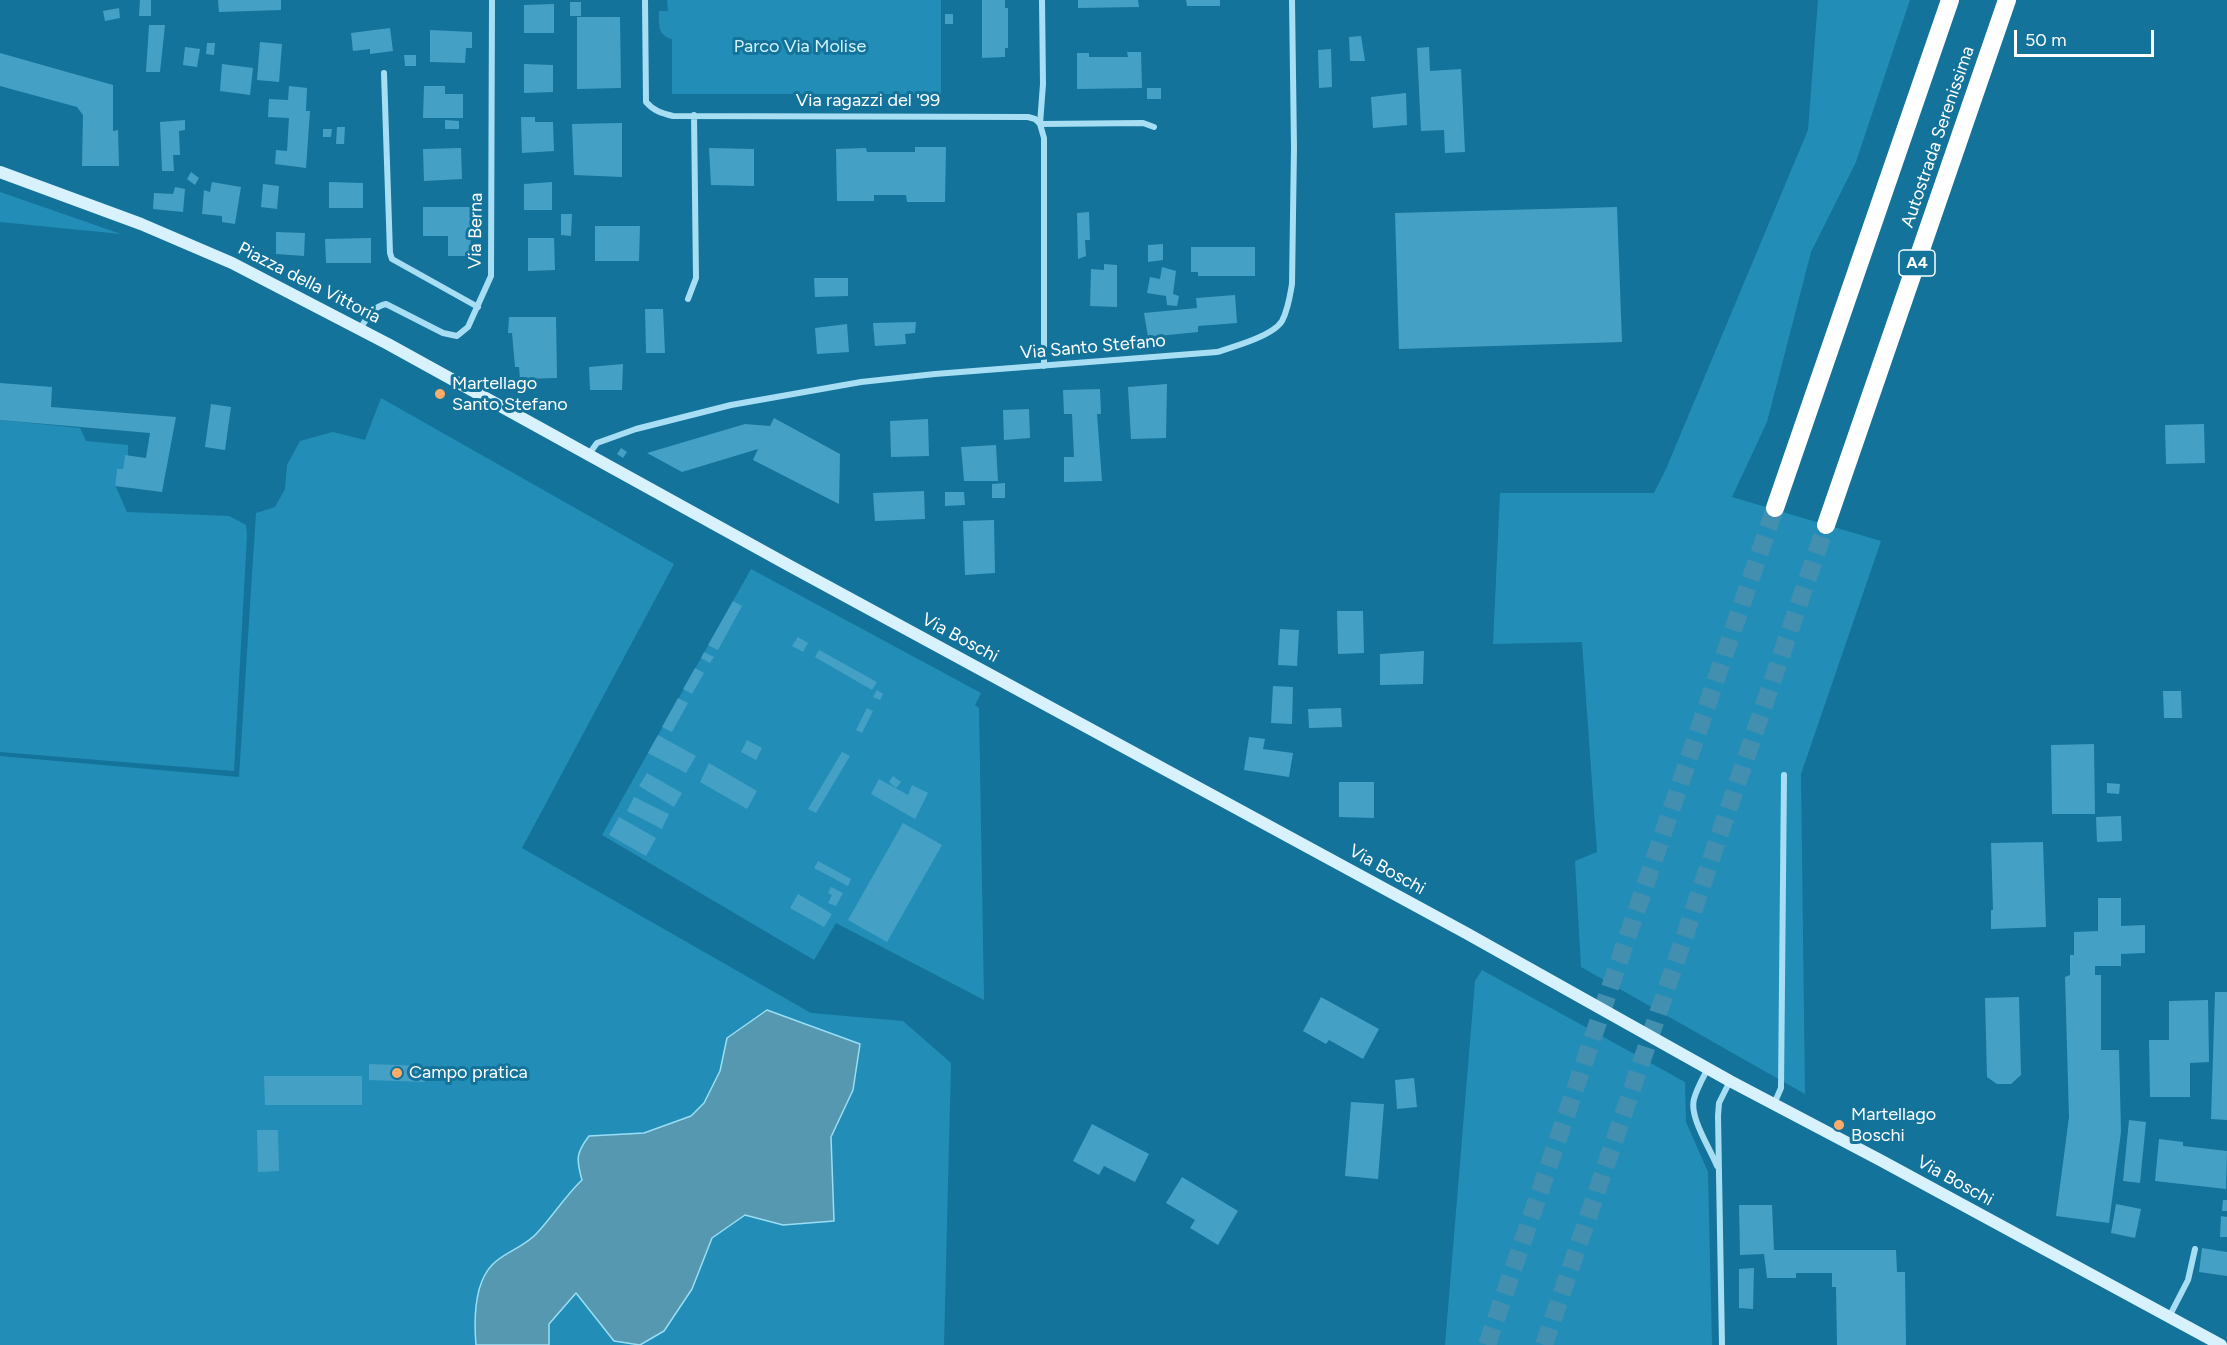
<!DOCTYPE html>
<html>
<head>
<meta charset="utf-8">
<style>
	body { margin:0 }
	#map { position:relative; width:2227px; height:1345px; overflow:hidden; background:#13739b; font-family:Figtree,sans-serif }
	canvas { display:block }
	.scale { position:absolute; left:2014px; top:30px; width:140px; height:27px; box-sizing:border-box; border:3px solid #fff; border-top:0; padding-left:8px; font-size:18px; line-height:21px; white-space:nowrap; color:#fff; -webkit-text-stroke:4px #13739b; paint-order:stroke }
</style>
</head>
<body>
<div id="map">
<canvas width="2227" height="1345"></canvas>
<div class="scale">50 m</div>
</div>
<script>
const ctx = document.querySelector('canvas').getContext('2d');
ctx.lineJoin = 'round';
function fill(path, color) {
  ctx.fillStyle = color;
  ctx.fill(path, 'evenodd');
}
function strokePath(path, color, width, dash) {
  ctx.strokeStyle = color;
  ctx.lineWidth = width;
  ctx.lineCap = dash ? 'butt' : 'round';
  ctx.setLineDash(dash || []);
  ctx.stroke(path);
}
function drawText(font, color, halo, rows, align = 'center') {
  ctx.font = font + ' Figtree,sans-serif';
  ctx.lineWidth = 6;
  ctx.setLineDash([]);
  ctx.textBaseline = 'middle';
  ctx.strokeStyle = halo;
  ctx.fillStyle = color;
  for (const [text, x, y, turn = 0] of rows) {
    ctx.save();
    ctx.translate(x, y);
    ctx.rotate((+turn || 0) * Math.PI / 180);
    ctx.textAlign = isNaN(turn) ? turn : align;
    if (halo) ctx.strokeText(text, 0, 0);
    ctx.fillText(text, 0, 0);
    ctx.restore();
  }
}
fill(new Path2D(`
	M 667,0 L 941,0 L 941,94 L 672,94 L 672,39 C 657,35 659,24 659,11 L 668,11 Z
	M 1818,0 L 1910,0 L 1856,162 L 1811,252 L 1767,422 L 1732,497 L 1881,541 L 1801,774 L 1805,1094 L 1581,967 L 1575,861 L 1597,852 L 1582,642 L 1493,644 L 1500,493 L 1654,493 L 1666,469 L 1808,130 Z
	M 0,192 L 121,234 L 0,222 Z
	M 381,398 L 674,564 L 522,848 L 811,1013 L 903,1021 L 951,1063 L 944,1345 L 0,1345 L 0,756 L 239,777 L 256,513 L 275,507 L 285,489 L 287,465 L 300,441 L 333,432 L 365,440 Z
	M 0,420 L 80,428 L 86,441 L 128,445 L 128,458 L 125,456 L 123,469 L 117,469 L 115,485 L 127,512 L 229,516 L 246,525 L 247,535 L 234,771 L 0,752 Z
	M 751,569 L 981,693 L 975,705 L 979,708 L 984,1000 L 836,923 L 814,960 L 602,835 Z
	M 1482,970 L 1685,1082 L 1686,1122 L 1708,1172 L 1712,1345 L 1445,1345 L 1475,981 Z`), '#228eb8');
const water = new Path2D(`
	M 767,1010 L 860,1044 L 853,1090 L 831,1137 L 834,1221 L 783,1225 L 745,1215 L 712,1238 L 692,1289 L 664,1331 L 640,1345 L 614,1341 L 576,1293 L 549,1324 L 549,1345 L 476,1345 C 474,1321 474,1284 492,1265 C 504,1252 525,1247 537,1233 C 553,1216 565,1196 582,1180 C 576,1159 576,1153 589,1136 L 644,1133 L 691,1116 L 704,1103 L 720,1071 L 727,1038 Z`);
fill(water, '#5798b1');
strokePath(water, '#9adef6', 1.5);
fill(new Path2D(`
	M 140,0 L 151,0 L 151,16 L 139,16 Z
	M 218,0 L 281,0 L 281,10 L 219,12 Z
	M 982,0 L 1005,0 L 1005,8 L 1008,8 L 1008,48 L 1005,48 L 1005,57 L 982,58 Z
	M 1078,0 L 1138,0 L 1139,7 L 1078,8 Z
	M 1186,0 L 1220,0 L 1220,6 L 1187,6 Z
	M 570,2 L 581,2 L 581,16 L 570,16 Z
	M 554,4 L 554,33 L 524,33 L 524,5 Z
	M 119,8 L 120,18 L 105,21 L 103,11 Z
	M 945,14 L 953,14 L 953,24 L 945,24 Z
	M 577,17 L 620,17 L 621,88 L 577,89 Z
	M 149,25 L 165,25 L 160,72 L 146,72 Z
	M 390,28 L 393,51 L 370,54 L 370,49 L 353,51 L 351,33 Z
	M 430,30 L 472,32 L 472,48 L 466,48 L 465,63 L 430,62 Z
	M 1361,36 L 1365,61 L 1350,61 L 1349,37 Z
	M 260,42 L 282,44 L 279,82 L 257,80 Z
	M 207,43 L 215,43 L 214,55 L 206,54 Z
	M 185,47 L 200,49 L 197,67 L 183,65 Z
	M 1429,47 L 1430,71 L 1461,69 L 1465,152 L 1445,153 L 1444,130 L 1421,131 L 1417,48 Z
	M 1331,49 L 1332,87 L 1319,88 L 1318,50 Z
	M 1127,52 L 1141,52 L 1142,88 L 1077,89 L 1077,53 L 1089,53 L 1089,57 L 1128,57 Z
	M 0,53 L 113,85 L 113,131 L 118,130 L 119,166 L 82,166 L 83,115 L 77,107 L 0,86 Z
	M 404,55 L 416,55 L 416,66 L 405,66 Z
	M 222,64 L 253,68 L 250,95 L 220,91 Z
	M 524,64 L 553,65 L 553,92 L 524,93 Z
	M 289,86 L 307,88 L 306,111 L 310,111 L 306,168 L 275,164 L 276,150 L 287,151 L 289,118 L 268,117 L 269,99 L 288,100 Z
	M 424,86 L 445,86 L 445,94 L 463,94 L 463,118 L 423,118 Z
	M 1147,88 L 1161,88 L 1161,99 L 1147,99 Z
	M 1406,93 L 1407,125 L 1373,128 L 1371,97 Z
	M 521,117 L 535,117 L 535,122 L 553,122 L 554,151 L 522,153 Z
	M 185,120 L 185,130 L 179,131 L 180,155 L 173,155 L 174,171 L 162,171 L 160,122 Z
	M 445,120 L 459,121 L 459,129 L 445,129 Z
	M 622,123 L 622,177 L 574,175 L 572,124 Z
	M 337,127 L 345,127 L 344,144 L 336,144 Z
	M 323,129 L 332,129 L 331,137 L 323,137 Z
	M 915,147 L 946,147 L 945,202 L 907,202 L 906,195 L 874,195 L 874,201 L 837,201 L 836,149 L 866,148 L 867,152 L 915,152 Z
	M 461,148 L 462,179 L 424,181 L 423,149 Z
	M 709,148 L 754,149 L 754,186 L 711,185 Z
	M 191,172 L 199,178 L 195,185 L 187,179 Z
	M 212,182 L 241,187 L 235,224 L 222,222 L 222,216 L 202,214 L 204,190 L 210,192 Z
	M 329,182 L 363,183 L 363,208 L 329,208 Z
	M 552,182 L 552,210 L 524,210 L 524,184 Z
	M 263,184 L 279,186 L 277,209 L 261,207 Z
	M 175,187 L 185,189 L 183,212 L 153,209 L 154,193 L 173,194 Z
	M 423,207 L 470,207 L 471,256 L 448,256 L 448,236 L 423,236 Z
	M 1617,207 L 1622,342 L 1399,349 L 1395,213 Z
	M 1089,212 L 1090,240 L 1085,240 L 1086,256 L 1078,259 L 1077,213 Z
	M 561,214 L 572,214 L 571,236 L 561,235 Z
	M 595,226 L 640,226 L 639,261 L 595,261 Z
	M 276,232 L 305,233 L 304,256 L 276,254 Z
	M 371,238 L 371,263 L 326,263 L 325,239 Z
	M 528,238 L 554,238 L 555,270 L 528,271 Z
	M 1163,244 L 1163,260 L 1148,262 L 1148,245 Z
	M 1191,247 L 1255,247 L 1255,276 L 1198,276 L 1198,272 L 1191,272 Z
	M 1104,264 L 1117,265 L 1117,307 L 1090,306 L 1091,269 L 1104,270 Z
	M 1162,267 L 1176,271 L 1173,294 L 1179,296 L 1177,306 L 1167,305 L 1166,296 L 1147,293 L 1150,277 L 1160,279 Z
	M 814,278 L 848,278 L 848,296 L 815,297 Z
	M 1235,295 L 1237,323 L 1198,326 L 1198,332 L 1148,337 L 1144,313 L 1197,308 L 1196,298 Z
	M 645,309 L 663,309 L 665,353 L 646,353 Z
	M 509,317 L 556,317 L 557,378 L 520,379 L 519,367 L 515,367 L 512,333 L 508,333 Z
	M 916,322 L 915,333 L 905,334 L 906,344 L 875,346 L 873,323 Z
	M 847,324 L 849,352 L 817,354 L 815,328 Z
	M 623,364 L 622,390 L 590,390 L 589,367 Z
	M 0,383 L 52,387 L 51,407 L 176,417 L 162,492 L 115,486 L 117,469 L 123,469 L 125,455 L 146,458 L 150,433 L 0,420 Z
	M 1167,384 L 1166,438 L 1131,439 L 1128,387 Z
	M 1100,389 L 1101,414 L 1097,414 L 1102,481 L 1064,482 L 1064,457 L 1074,457 L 1072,414 L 1064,414 L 1063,390 Z
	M 211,404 L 231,407 L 225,450 L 205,447 Z
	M 1029,409 L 1030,438 L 1004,440 L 1003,410 Z
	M 774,418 L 840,454 L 839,504 L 753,460 L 758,449 L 682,472 L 647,453 L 745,424 L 770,426 Z
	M 928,419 L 929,456 L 891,457 L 890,421 Z
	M 2204,424 L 2205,463 L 2166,464 L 2165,425 Z
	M 996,445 L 998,481 L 964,481 L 961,447 Z
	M 621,448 L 627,452 L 623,458 L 617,454 Z
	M 1005,483 L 1005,498 L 992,498 L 992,484 Z
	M 924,491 L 925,519 L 875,521 L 873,493 Z
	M 945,492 L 964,492 L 965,505 L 945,506 Z
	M 994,520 L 995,573 L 965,575 L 963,521 Z
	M 733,601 L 742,606 L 718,650 L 708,645 Z
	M 1337,611 L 1363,611 L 1364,653 L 1338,654 Z
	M 1280,629 L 1299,630 L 1297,666 L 1278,665 Z
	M 798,637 L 808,643 L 803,652 L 792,646 Z
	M 819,650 L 877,682 L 872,690 L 815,657 Z
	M 1424,651 L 1423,684 L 1380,685 L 1380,654 Z
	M 704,652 L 714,657 L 710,663 L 701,658 Z
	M 695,668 L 704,673 L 692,694 L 683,689 Z
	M 1273,686 L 1293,687 L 1292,724 L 1271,723 Z
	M 877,690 L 883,694 L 880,700 L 873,697 Z
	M 2163,691 L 2181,691 L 2182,718 L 2164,718 Z
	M 678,698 L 688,703 L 672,732 L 662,727 Z
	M 867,708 L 873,711 L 862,733 L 856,730 Z
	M 1341,708 L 1342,727 L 1309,728 L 1308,709 Z
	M 658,735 L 696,756 L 686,773 L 648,753 Z
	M 1249,737 L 1265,739 L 1263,749 L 1293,753 L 1289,777 L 1244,770 Z
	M 747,740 L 762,748 L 756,760 L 741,752 Z
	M 2094,744 L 2095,814 L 2052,814 L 2051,745 Z
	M 842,752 L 850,756 L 816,813 L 808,809 Z
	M 709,763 L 757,791 L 747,809 L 700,782 Z
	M 647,773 L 682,793 L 674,807 L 639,786 Z
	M 893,776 L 901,782 L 896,788 L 889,782 Z
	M 879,779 L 908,795 L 912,785 L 928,793 L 915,819 L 871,794 Z
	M 1339,782 L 1374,782 L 1374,818 L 1339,817 Z
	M 2107,783 L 2120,784 L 2119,794 L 2107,793 Z
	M 634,797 L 669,814 L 662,829 L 627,811 Z
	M 2121,816 L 2122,841 L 2097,842 L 2096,817 Z
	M 619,817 L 656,838 L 646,856 L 609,835 Z
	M 903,823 L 942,845 L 887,942 L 848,920 Z
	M 2043,842 L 2046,927 L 1991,929 L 1991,910 L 1993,910 L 1991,843 Z
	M 818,861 L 851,879 L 848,886 L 814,868 Z
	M 831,887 L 843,893 L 836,906 L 828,903 L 832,895 L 828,893 Z
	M 798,894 L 832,914 L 824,927 L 790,908 Z
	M 2098,898 L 2121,898 L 2121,926 L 2145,925 L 2145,953 L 2121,954 L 2121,966 L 2095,966 L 2095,975 L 2101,975 L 2101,1050 L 2119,1050 L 2121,1132 L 2109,1223 L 2056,1216 L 2069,1117 L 2065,977 L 2070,975 L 2070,955 L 2074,955 L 2074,932 L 2098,931 Z
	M 2215,992 L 2227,992 L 2227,1120 L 2211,1119 Z
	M 1321,997 L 1379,1029 L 1363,1059 L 1329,1040 L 1326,1044 L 1303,1031 Z
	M 2019,997 L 2021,1075 L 2011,1084 L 1997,1084 L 1987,1077 L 1985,998 Z
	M 2208,1000 L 2209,1062 L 2190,1063 L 2190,1097 L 2150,1097 L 2149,1040 L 2169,1040 L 2169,1001 Z
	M 369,1064 L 425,1066 L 425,1082 L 369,1080 Z
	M 264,1076 L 362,1076 L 362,1105 L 265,1105 Z
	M 1414,1078 L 1417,1107 L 1397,1109 L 1395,1080 Z
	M 1351,1102 L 1384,1104 L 1378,1179 L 1345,1176 Z
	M 2129,1120 L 2146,1122 L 2140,1183 L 2123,1181 Z
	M 1092,1124 L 1149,1154 L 1135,1182 L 1104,1166 L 1099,1175 L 1073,1161 Z
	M 257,1130 L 278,1130 L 279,1171 L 258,1172 Z
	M 2159,1139 L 2183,1142 L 2183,1146 L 2227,1151 L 2226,1189 L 2155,1181 Z
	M 1182,1177 L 1238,1211 L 1218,1245 L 1190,1228 L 1195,1220 L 1166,1203 Z
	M 2223,1200 L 2227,1200 L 2227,1211 L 2222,1211 Z
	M 2116,1204 L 2141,1209 L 2135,1238 L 2111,1233 Z
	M 1739,1205 L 1772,1205 L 1774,1250 L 1896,1250 L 1897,1272 L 1905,1272 L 1906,1345 L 1837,1345 L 1836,1287 L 1832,1287 L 1832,1273 L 1796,1273 L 1796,1278 L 1767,1278 L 1764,1254 L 1740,1255 Z
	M 2221,1216 L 2227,1217 L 2227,1237 L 2220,1237 Z
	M 2202,1248 L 2227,1252 L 2227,1276 L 2199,1272 Z
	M 1754,1268 L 1753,1309 L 1739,1308 L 1739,1269 Z`), '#45a0c5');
strokePath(new Path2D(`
	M 1487,1345 L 1775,508
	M 1544,1345 L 1826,525`), '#428faf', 18, [18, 9]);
strokePath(new Path2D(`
	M 645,0 L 646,102 C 654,111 661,113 673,116 L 1028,117 L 1035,119 L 1040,124 L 1143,123 L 1154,127
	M 1042,0 L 1043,84 L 1040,124 L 1044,138 L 1044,366
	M 384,73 L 390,253 L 392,259 L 478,307
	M 688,299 L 696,278 L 694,115
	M 360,329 C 367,318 372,307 386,304 L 443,333 L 457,336 L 468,327 L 491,276 L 492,0
	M 589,454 L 597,443 L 636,429 L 731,405 L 861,382 L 935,374 L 1217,352 C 1233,347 1273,336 1282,321 C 1288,310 1290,296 1292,284 L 1294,147 L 1292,0
	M 1708,1068 C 1703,1078 1697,1088 1694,1099 C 1689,1117 1710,1148 1717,1166
	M 1774,1104 L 1781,1088 L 1784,775
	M 2169,1317 L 2188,1280 L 2195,1249
	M 1722,1345 L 1718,1116 L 1719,1103 L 1730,1081`), '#a8def4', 6);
strokePath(new Path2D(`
	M 0,172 L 141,224 L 232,263 L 388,344 L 790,566 L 1466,933 L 1730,1081 L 1880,1160 L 2221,1345`), '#d7f2fd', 12);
strokePath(new Path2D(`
	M 1775,508 L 1950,0
	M 1826,525 L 2007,0`), '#fff', 18);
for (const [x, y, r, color] of [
	[440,394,6,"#ffac6a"],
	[397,1073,6,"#ffac6a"],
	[1839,1125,6,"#ffac6a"]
]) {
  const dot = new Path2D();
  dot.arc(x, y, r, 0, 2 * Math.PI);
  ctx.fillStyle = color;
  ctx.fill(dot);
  strokePath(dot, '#13739b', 2);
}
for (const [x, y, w] of [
	[1917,263,36]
]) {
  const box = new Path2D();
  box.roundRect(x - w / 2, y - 13, w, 26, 4.5);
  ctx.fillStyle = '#13739b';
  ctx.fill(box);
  strokePath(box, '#fff', 1.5);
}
drawText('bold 16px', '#fff', null, [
	["A4",1917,263]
]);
drawText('18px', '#d2f2fd', '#13739b', [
	["Parco Via Molise",800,47]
]);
drawText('18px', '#fff', '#13739b', [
	["Via ragazzi del '99",868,101],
	["Autostrada Serenissima",1938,137,-71],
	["Via Berna",476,231,-89],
	["Piazza della Vittoria",309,283,27],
	["Via Santo Stefano",1093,347,-5],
	["Via Boschi",960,638,28],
	["Via Boschi",1387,870,29],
	["Via Boschi",1955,1181,29]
]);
drawText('18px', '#fff', '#13739b', [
	["Martellago",452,384],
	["Santo Stefano",452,405],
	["Campo pratica",409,1073],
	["Martellago",1851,1115],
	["Boschi",1851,1136]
], 'left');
</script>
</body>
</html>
